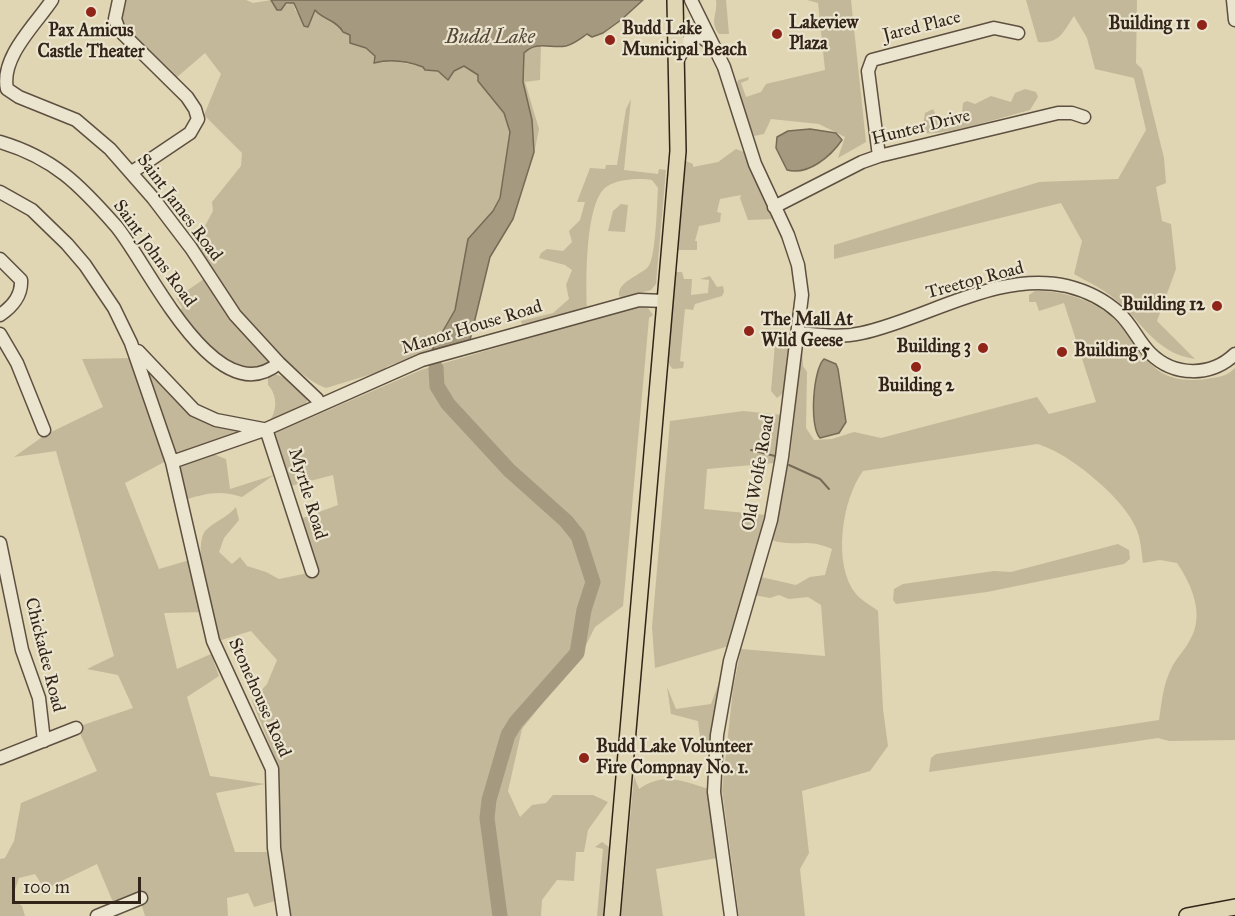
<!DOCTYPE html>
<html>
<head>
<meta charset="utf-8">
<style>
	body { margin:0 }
	#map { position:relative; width:1235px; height:916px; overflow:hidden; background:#e0d6b3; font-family:"IM FELL Great Primer",serif }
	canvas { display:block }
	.scale { position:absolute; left:12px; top:877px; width:129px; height:27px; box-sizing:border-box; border:3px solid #332419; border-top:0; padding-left:8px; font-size:18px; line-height:21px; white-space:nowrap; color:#332419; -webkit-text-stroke:4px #ebe4ce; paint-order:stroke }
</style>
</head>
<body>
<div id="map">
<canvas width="1235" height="916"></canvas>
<div class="scale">100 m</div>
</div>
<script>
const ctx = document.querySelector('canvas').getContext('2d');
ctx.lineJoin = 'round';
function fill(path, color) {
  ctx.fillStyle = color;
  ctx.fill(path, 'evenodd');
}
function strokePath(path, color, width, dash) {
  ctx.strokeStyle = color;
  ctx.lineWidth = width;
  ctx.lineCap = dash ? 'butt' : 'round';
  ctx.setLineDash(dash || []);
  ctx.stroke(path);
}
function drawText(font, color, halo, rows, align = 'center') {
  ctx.font = font + ' "IM FELL Great Primer",serif';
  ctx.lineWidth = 4.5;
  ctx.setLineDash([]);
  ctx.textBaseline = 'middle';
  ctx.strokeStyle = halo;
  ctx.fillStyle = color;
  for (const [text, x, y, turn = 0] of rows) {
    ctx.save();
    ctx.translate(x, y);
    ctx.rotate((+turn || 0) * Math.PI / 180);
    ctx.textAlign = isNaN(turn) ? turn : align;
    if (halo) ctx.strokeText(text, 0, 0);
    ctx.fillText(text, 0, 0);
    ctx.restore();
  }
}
fill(new Path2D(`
	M 125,0 L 246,0 L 253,3 L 271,0 L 275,7 L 294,3 L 295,10 L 301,17 L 315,10 C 324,20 339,26 350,35 L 350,43 L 366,48 L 375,56 L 373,61 L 389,60 L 424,67 L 425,70 L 438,71 L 450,78 L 454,71 L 464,66 L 478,75 L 495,99 L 504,113 L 510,132 L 500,198 L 493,211 L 468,239 L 455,310 L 432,350 L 388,366 L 382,371 L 326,388 C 314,384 305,376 295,368 C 252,335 224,291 194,246 L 213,211 L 212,202 L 241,166 L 242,153 L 204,115 L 221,74 L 205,53 L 176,78 L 123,29 L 121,21 Z
	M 716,0 L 726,0 L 729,34 L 719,34 C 709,21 718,14 716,0 Z
	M 807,0 L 851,0 L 866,142 L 838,158 L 845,137 L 819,124 L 771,119 L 764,134 L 754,136 L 736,87 L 738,80 L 749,77 L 748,80 L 741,83 L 746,97 L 761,92 L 766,84 L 825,70 L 818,3 Z
	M 1026,0 L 1137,0 L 1136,63 L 1142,69 L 1164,158 L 1166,183 L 1156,187 L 1162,221 L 1171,224 L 1176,269 L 1157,321 L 1195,359 C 1153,353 1142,319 1111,296 C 1100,287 1086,281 1074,274 L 1082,241 L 1061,203 L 834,259 L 834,245 L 1039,182 L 1118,179 L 1146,130 L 1134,78 L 1095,69 L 1087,38 L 1074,16 C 1063,32 1060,44 1038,42 Z
	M 541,45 L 540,80 L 525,82 L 539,129 L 533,159 L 530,163 C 542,126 512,78 526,50 Z
	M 1025,89 L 1036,92 L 1038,97 L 1030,110 C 1010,115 936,139 922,132 L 925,113 L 933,109 L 937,117 L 945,119 L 962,113 L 963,103 L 967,101 L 975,104 L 991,96 L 1011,102 L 1015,93 Z
	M 631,99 L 624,170 L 658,174 L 659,169 L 666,170 L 656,284 L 651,290 L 622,298 L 619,296 C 617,282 639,276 648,267 C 656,258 657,203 658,188 L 652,180 C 638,178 618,179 606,187 C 585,203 586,281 587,306 L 566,315 L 522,324 L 521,321 L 553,313 L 569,299 L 566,285 L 572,270 L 565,265 L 539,258 L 541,253 L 547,249 L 563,251 L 572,242 L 569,231 L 580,220 L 585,202 L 577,202 L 590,168 L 605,169 L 606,165 L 617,165 L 626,109 Z
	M 736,149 L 744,152 L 751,172 L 774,219 L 748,220 L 740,198 L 741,195 L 720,199 L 717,212 L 721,213 L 720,222 L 699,226 L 695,241 L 697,241 L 697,250 L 678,250 L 686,161 L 693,164 L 693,167 L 718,162 Z
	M 621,204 L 628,205 L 625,232 L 608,231 L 613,211 Z
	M 676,272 L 682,272 L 684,279 L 692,279 L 691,295 L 708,293 L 709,280 L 700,279 L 710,276 L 717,287 L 723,286 L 724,292 L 722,296 L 695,304 L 693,310 L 685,309 L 680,361 L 684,362 L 683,368 L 673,369 L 670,366 L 668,360 Z
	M 204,279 L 268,359 L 266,364 C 226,381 202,340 180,313 L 182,307 L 176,298 Z
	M 1035,291 C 1061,291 1088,298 1108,314 C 1146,344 1144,387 1206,379 C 1218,377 1226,377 1235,368 L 1235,740 L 1169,741 L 1158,738 L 929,772 L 931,758 L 936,754 L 1159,720 C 1162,701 1163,684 1172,667 C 1177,657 1185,650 1190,640 C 1205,615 1192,585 1177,563 L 1160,560 L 1143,563 C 1141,551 1141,537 1135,526 C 1122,497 1068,452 1037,444 L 863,471 C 842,499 832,565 856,594 C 862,601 872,606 878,611 L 883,709 L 888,746 L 870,771 L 802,791 L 809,853 L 800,869 L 805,916 L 739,916 L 722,790 L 733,689 L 741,649 L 825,656 L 821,605 L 808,597 L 789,599 L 779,595 L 770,598 L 754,595 L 761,577 L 796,585 L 810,577 L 825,575 L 832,549 C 806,537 794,548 772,540 L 790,457 L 802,347 L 803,366 L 807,372 L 806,428 L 814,440 L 832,439 L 854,432 L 881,438 L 1037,397 L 1049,414 L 1096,402 L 1064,303 L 1039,311 L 1036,302 L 1029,302 L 1029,295 Z
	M 640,305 L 648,308 L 653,315 L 649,318 L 623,606 L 595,627 L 581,655 L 522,729 L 508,791 L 520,817 L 532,805 L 546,803 L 553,795 L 593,795 L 608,802 L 588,830 L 584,852 L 576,852 L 574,881 L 557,880 L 542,900 L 541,916 L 288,916 L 277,833 L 279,768 L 252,701 L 267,684 L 277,660 L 251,631 L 218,641 C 212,621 191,545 206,530 C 215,521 227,518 236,507 L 239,520 L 224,538 L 219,552 L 232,564 L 240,557 L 247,566 L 266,572 L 279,579 L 313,572 L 300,519 L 338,505 L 333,475 L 287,487 L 271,435 L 421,370 Z
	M 786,338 L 791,346 L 785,392 L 777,398 L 771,391 L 775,344 L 779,339 Z
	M 141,357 L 183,405 L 239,429 L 240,432 L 173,457 Z
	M 135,358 L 166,461 L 125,483 L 159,569 L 193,559 L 204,612 L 164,613 L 177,669 L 211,654 L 219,676 L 187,697 L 210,776 L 265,784 L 216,793 L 235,852 L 267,852 L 275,901 L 254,907 L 248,893 L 227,898 L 228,916 L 145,916 L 142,906 L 143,900 L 115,907 L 97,864 L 45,889 L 35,874 L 19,878 L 12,898 L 22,906 L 25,916 L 0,916 L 0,859 L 5,858 L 14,841 L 21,803 L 97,771 L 77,727 L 133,708 L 118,675 L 87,669 L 114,656 L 56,451 L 14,457 L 45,435 L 103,407 L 82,359 Z
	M 274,374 L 287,378 L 308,398 C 306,412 282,417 269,422 C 278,410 277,394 268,385 L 268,375 Z
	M 743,411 L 782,415 L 775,463 L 707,469 L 704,509 L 767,515 L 732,645 L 655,668 L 652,627 L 670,421 Z
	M 213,454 L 226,459 L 230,489 L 274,475 L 242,497 C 221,490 206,493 185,500 L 179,467 Z
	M 1118,544 L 1129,550 L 1130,559 L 1124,564 L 987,592 L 896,604 L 893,600 L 894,589 L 903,584 L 994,571 L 1011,572 Z
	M 719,682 L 711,754 L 705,740 L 700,737 L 698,721 L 671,714 L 667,687 L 676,709 L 711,704 Z
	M 634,776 L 639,789 C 663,772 682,781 709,789 L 717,858 L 656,869 L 663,916 L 621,916 Z
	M 602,842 L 609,847 L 603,916 L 597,916 L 603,849 L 595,847 Z`), '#c3b899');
const water = new Path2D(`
	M 271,0 L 643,0 L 621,20 L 603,33 L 592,37 L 587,34 C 580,39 574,44 566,46 C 551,49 536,40 524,53 L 523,82 L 532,120 L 534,152 L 513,219 L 490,257 L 470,340 L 432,350 L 455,310 L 468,239 L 493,211 L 500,198 L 510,132 L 504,113 L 478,81 L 478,75 L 464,66 L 454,71 L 448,80 L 438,71 L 425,70 L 423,67 C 407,61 389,59 374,63 L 375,56 L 366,48 L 350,43 L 350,35 L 343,32 C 338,21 322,19 315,10 L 308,27 L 304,26 L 294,3 L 286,3 L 281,10 L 277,10 Z
	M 810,129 L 836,133 L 842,140 C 831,156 808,176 787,170 L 776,148 L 777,137 L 788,131 Z
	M 824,359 L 836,364 L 838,369 L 846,422 L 839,433 L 820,438 C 809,427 813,369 824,359 Z`);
fill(water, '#a5997f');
strokePath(water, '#776a56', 1.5);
strokePath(new Path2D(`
	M 751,450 L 775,456
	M 789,465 L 820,479 L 829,489`), '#776a56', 2);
strokePath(new Path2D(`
	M 436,368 L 437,386 L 448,404 L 509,470 L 566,521 L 578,536 L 593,582 L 584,610 L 577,653 L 516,722 L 508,735 L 489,800 L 487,818 L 500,916`), '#a5997f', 15);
const minor = new Path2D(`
	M 52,0 C 37,23 0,57 7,89 L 19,97 L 76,120 L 110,149 L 153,198 L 191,248 L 235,315 L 279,363 L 317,399 L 319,405
	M 119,0 L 115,19 L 119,30 L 187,97 L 195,109 L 198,119 L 190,133 L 132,172
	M 691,0 L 724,67 L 755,164 L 788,235 L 798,265 L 802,295 L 782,457 L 771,520 L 730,661 L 717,735 L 714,792 L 731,916
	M 1233,0 L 1235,20
	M 678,59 L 691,36 L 699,35 L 712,45
	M 0,142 C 54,158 80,185 116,226 C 147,262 215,416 279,363
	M 879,156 L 868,71 L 872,60 L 994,28 L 1018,33
	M 0,192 L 32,210 L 67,244 L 85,265 L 114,308 L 131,343 L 172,462 L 213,641 L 272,769 L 274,848 L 284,916
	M 774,207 L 862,162 L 879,156 L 1058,113 L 1072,113 L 1084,117
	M 0,259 L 21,280 C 22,295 12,307 0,315
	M 798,333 C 820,335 840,338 862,333 C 927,319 998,270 1067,286 C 1087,291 1105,300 1119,313 C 1132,325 1138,341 1150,353 C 1174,377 1211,377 1235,354
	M 0,334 L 17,363 L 44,430
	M 138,351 L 194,410 L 216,420 L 263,429
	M 266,429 L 312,571
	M 172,462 L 264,430 L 422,360 L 639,300 L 664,301
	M 0,543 L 22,650 L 39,698 L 44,741
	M 0,758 L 76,728
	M 97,916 L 141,898`);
const major = new Path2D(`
	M 612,916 L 678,151 L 675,0
	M 1187,916 L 1235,907`);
strokePath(minor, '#5e5040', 15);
strokePath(major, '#332419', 18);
strokePath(minor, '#ebe4ce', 12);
strokePath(major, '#e0d6b3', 15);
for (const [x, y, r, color] of [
	[91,12,6,"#8f2418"],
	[1202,25,6,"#8f2418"],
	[777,34,6,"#8f2418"],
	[610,40,6,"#8f2418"],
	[1217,306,6,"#8f2418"],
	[749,331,6,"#8f2418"],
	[983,348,6,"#8f2418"],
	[1062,352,6,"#8f2418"],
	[916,367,6,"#8f2418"],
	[584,758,6,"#8f2418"]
]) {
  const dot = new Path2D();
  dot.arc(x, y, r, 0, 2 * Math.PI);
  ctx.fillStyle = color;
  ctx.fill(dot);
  strokePath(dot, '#ebe4ce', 2);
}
drawText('bold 18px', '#332419', '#ebe4ce', [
	["Lakeview",789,24],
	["Plaza",789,45],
	["Building 11",1190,25,"right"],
	["Budd Lake",622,30],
	["Municipal Beach",622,51],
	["Pax Amicus",91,32,"center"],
	["Castle Theater",91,53,"center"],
	["Building 12",1205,306,"right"],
	["The Mall At",761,321],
	["Wild Geese",761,342],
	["Building 3",971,348,"right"],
	["Building 5",1074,352],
	["Building 2",916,387,"center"],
	["Budd Lake Volunteer",596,748],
	["Fire Compnay No. 1.",596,769]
], 'left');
drawText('18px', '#332419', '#ebe4ce', [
	["Jared Place",922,27,-14],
	["Hunter Drive",921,128,-14],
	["Saint James Road",179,208,53],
	["Saint Johns Road",154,254,54],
	["Treetop Road",975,281,-15],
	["Manor House Road",472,328,-17],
	["Old Wolfe Road",759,473,-80],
	["Myrtle Road",307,494,73],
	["Chickadee Road",44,655,76],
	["Stonehouse Road",259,698,66]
]);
drawText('italic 20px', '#554738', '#ebe4ce', [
	["Budd Lake",490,38]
]);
</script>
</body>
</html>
